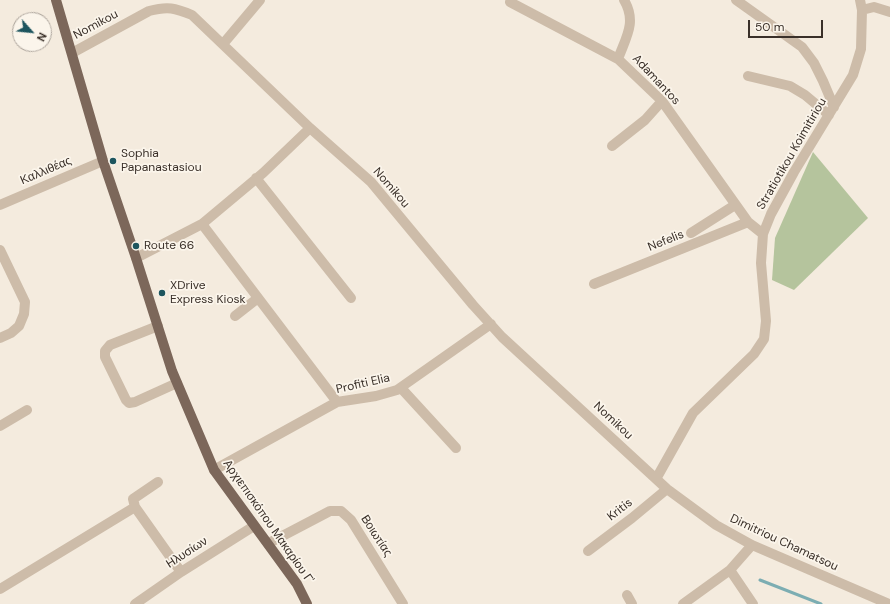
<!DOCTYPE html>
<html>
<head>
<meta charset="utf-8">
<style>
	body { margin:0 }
	#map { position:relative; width:890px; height:604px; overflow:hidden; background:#f4ebde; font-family:"DM Sans",sans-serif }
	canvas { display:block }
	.north { position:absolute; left:12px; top:12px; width:40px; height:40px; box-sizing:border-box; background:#fbf5eb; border:1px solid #aea69d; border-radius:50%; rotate:117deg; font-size:11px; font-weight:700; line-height:16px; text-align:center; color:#3a3029 }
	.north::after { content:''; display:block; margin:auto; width:14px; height:18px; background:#1d555e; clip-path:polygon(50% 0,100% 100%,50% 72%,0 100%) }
	.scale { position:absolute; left:748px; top:20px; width:75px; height:18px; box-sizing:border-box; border:2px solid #3a3029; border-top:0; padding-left:5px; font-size:12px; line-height:14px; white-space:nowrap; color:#3a3029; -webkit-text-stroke:3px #fbf5eb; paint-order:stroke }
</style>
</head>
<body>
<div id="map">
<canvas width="890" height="604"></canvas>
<div class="north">N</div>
<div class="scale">50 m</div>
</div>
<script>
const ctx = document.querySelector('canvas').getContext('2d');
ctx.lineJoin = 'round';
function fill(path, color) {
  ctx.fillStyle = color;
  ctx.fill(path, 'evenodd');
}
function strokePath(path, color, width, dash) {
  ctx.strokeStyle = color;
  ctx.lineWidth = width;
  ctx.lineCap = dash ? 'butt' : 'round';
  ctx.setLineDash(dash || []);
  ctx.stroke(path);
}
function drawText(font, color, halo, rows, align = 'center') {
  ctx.font = font + ' "DM Sans",sans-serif';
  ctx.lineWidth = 3.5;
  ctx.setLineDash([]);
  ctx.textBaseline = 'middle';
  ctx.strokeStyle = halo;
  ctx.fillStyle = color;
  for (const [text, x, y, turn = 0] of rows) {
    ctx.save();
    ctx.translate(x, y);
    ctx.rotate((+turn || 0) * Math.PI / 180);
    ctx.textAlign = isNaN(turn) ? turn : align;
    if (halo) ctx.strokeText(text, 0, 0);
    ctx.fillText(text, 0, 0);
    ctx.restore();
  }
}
fill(new Path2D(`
	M 813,152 L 868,218 L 794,290 L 772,280 L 775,238 Z`), '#b5c49d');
strokePath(new Path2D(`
	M 760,580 L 821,604`), '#7cadb2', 3);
strokePath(new Path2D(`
	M 736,0 L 802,47 L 814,63 L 823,81 L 834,107
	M 510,2 L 618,59 L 662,101 L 748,222 L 763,234
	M 862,10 L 874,7 L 890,12
	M 223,44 L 260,0
	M 72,53 L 149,11 C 168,6 175,8 192,15 L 310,128 L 371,182 L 473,305 L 502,337 L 667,489 L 716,525 L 752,545 L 889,604
	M 618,59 C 626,37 637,22 624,0
	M 748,76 L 790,86 L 805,95 L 829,115
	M 612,146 L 645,120 L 662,101
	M 256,178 L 351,298
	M 0,205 L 103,161
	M 202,224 L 337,402
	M 691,233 L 735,205
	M 0,250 L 25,302 L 24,314 L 19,326 L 11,333 L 0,338
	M 136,258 L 202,224 L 263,173 L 310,128
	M 594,284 L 748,222
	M 235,316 L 258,298
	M 158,326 L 110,345 L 105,351 L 105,357 L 126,400 L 129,403 L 135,402 L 177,383
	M 401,388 L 456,448
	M 0,426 L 27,410
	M 214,470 L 337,402 L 376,396 L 397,390 L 491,324
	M 656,479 L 693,413 L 754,354 L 764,339 L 766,321 L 761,263 L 763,234 L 771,214 L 794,172 L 853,75 L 861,49 L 862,10 L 860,0
	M 135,507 L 133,499 L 158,482
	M 269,543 L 330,511 L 341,511 L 351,520 L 403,604
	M 588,551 L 632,518 L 667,489
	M 730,570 L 753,604
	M 0,589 L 135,507 L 181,572
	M 627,595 L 632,604
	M 135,604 L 181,572 L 254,526
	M 683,604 L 730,570 L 752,545`), '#cdbca9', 10);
strokePath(new Path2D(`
	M 56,0 L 103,161 L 136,258 L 172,371 L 214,470 L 297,584 L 307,604`), '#7c675a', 10);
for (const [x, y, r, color] of [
	[113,161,4,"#1d555e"],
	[136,246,4,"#1d555e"],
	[162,293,4,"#1d555e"]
]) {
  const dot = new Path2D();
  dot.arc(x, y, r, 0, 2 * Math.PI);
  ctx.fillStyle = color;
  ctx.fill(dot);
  strokePath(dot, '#fbf5eb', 1.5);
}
drawText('12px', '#3a3029', '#fbf5eb', [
	["Nomikou",96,25,-28],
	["Adamantos",656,80,47],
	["Stratiotikou Koimitiriou",792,154,-60],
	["Καλλιθέας",46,171,-23],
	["Nomikou",391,188,49],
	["Nefelis",666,241,-22],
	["Profiti Elia",363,384,-13],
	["Nomikou",613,421,43],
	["Kritis",620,510,-38],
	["Αρχιεπισκόπου Μακαρίου Γ'",268,522,55],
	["Βοιωτίας",376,536,57],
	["Dimitriou Chamatsou",784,543,25],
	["Ηλυσίων",187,553,-33]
]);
drawText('12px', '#3a3029', '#fbf5eb', [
	["Sophia",121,154],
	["Papanastasiou",121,168],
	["Route 66",144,246],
	["XDrive",170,286],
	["Express Kiosk",170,300]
], 'left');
</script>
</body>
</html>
